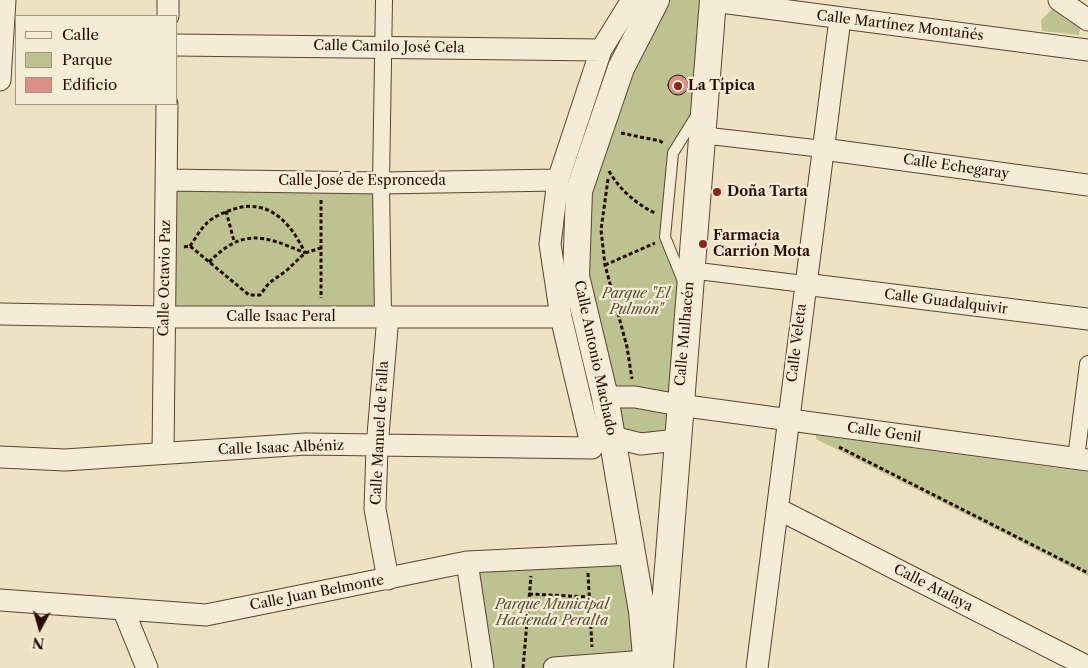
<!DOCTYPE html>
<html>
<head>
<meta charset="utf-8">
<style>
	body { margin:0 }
	#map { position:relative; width:1088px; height:668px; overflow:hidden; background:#efe2c2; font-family:"Libre Caslon Text",serif }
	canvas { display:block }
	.legend { position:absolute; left:15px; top:15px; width:162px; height:90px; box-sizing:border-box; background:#f5ecd7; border:1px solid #a39381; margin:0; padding:6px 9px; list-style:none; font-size:15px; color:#290e00 }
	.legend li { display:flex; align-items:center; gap:10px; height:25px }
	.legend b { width:25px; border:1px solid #a39381 }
	.north { position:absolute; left:15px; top:603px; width:50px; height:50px; -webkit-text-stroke:4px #f5ecd7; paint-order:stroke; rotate:186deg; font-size:14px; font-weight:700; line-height:20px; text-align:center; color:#290e00 }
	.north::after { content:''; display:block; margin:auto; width:18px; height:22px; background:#290e00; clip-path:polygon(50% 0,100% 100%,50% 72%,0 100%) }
</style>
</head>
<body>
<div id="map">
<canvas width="1088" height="668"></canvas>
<ul class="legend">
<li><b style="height:6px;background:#f5ecd7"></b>Calle</li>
<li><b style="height:14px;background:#bcc290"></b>Parque</li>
<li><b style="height:14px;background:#d99086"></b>Edificio</li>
</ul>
<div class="north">N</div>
</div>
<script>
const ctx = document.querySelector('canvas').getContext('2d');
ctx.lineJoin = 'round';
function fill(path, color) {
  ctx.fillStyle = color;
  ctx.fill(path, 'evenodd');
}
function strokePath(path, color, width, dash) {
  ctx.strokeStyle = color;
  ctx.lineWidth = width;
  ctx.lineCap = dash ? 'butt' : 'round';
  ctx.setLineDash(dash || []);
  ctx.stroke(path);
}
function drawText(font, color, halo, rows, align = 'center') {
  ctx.font = font + ' "Libre Caslon Text",serif';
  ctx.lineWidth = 4.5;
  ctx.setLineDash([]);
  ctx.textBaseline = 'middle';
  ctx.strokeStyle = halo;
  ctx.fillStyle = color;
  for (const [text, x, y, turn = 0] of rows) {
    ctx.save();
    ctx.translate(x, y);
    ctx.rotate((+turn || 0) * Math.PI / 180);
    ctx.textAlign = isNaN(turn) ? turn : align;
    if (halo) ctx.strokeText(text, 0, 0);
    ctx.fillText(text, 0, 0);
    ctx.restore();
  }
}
fill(new Path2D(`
	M 656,0 L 713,0 L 704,103 L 673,153 L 665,237 L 688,293 L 677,440 L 612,437 L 576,276 L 579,191 Z
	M 1054,7 L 1081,25 L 1079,35 L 1042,31 L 1041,20 Z
	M 166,180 L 381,183 L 383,316 L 165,317 Z
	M 816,435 L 1088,472 L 1088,576 L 816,439 Z
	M 633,554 L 646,661 L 554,668 L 483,668 L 467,562 Z`), '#bcc290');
const building = new Path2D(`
	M668 85a10 10 0 1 1 20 0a10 10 0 1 1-20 0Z`);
fill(building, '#d99086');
strokePath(building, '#290e00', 1);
const service = new Path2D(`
	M 683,281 L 665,237 L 673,153 L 696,116`);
const pedestrian = new Path2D(`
	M 701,135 L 823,149
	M 690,270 L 804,284
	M 383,316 L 381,183 L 384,0
	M 1076,458 L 1088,364`);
const minor = new Path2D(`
	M 1059,0 L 1088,20
	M 713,1 L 1088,50
	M 168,16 L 168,0
	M 176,45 L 601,50
	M 0,80 L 5,0
	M 823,149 L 1088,185
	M 166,180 L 381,183 L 558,180
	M 804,284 L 1088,319
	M 0,314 L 165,317 L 561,317
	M 388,316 L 377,447 L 375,509 L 388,579
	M 605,397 L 635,397 L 679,405 L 1088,460
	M 612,437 L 641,444 L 677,440
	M 163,453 L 167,104
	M 0,457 L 65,460 L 306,444 L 592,448 L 561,317 L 550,244 L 558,180 L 601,50 L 632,0
	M 778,509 L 1088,667
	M 467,562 L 483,668
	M 0,600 L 206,615 L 467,562 L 633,554
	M 123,609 L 147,668
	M 554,668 L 646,661
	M 757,668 L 840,19`);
const tertiary = new Path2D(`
	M 647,668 L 642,611 L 605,397 L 576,276 L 579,191 L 621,68 L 656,0
	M 660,668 L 713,0`);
strokePath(service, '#5a4330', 12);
strokePath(pedestrian, '#5a4330', 18);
strokePath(minor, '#5a4330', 23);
strokePath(tertiary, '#5a4330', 28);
strokePath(new Path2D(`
	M 621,133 L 660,141 L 663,143
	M 609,171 C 619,189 636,204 655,213
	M 608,179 L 601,230 L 605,265 L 627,347 L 632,379
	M 321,200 L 321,298
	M 226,211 L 234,241
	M 190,246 C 195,239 200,230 206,224 C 212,217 225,212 234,209 C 269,198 291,223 305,253
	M 184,247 L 190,246 L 249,295 L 260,295 L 269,283 L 286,271 L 305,253 L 321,248
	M 209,262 C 243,228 263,235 305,253
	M 605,265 L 655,243
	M 839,447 L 1088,573
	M 588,573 L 592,647
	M 529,594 L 589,597
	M 523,668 L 531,576`), '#290e00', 3, [4, 2.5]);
strokePath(service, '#f5ecd7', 10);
strokePath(pedestrian, '#f5ecd7', 16);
strokePath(minor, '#f5ecd7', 21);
strokePath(tertiary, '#f5ecd7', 26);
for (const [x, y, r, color] of [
	[678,86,5,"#8f2418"],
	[717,192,5,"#8f2418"],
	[703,244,5,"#8f2418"]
]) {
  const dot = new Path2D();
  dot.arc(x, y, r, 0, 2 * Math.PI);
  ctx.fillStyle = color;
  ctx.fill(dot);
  strokePath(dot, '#f5ecd7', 2);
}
drawText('14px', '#290e00', '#f5ecd7', [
	["Calle Martínez Montañés",900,26,7],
	["Calle Camilo José Cela",389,47,1],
	["Calle Echegaray",956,167,8],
	["Calle José de Espronceda",362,181],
	["Calle Octavio Paz",165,278,-89],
	["Calle Guadalquivir",946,302,7],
	["Calle Isaac Peral",281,317],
	["Calle Mulhacén",685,334,-85],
	["Calle Veleta",797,343,-83],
	["Calle Antonio Machado",595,358,78],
	["Calle Manuel de Falla",380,433,-87],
	["Calle Genil",884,433,8],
	["Calle Isaac Albéniz",281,448,-2],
	["Calle Atalaya",933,588,27],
	["Calle Juan Belmonte",317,593,-11]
]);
drawText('bold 14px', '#290e00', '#f5ecd7', [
	["La Típica",688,86],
	["Doña Tarta",727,192],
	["Farmacia",713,236],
	["Carrión Mota",713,252]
], 'left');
drawText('italic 14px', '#5c4d32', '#f5ecd7', [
	["Parque \"El",636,294],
	["Pulmón\"",636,310],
	["Parque Municipal",552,605],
	["Hacienda Peralta",552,621]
]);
</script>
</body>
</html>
